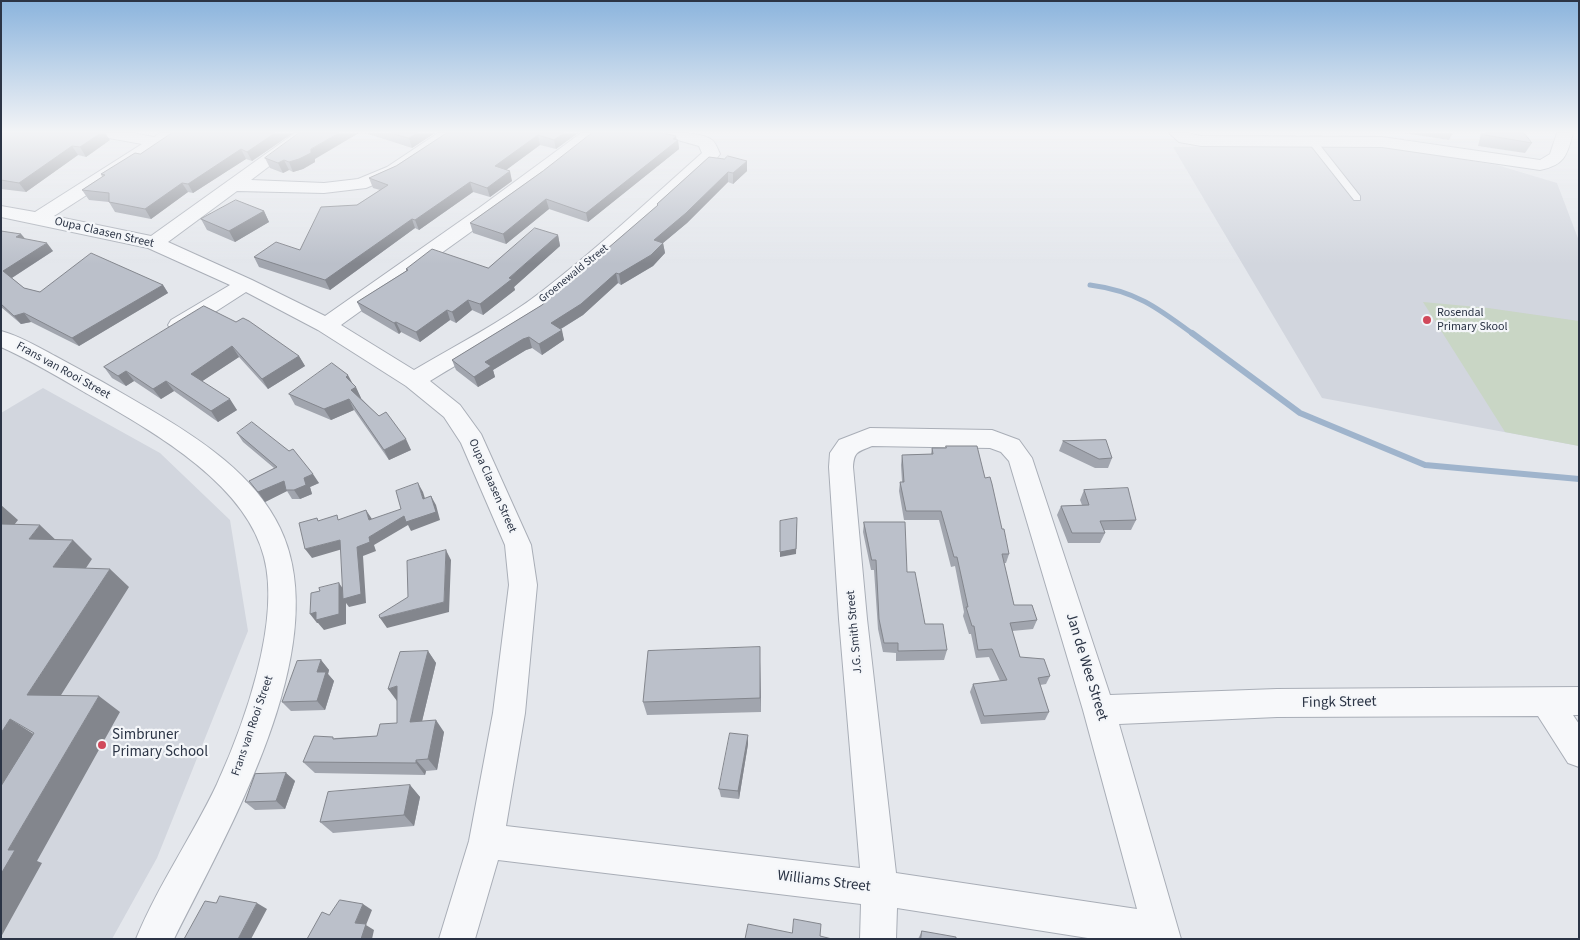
<!DOCTYPE html>
<html>
<head>
<meta charset="utf-8">
<style>
	body { margin:0 }
	#map { position:relative; width:1580px; height:940px; overflow:hidden; background:#e4e7ec; font-family:"Source Sans 3",sans-serif }
	canvas { display:block }
	.frame { position:absolute; inset:0; border:2px solid #2b3445; pointer-events:none }
</style>
</head>
<body>
<div id="map">
<canvas width="1580" height="940"></canvas>
<div class="frame"></div>
</div>
<script>
const ctx = document.querySelector('canvas').getContext('2d');
ctx.lineJoin = 'round';
function fill(path, color) {
  ctx.fillStyle = color;
  ctx.fill(path, 'evenodd');
}
function strokePath(path, color, width, dash) {
  ctx.strokeStyle = color;
  ctx.lineWidth = width;
  ctx.lineCap = dash ? 'butt' : 'round';
  ctx.setLineDash(dash || []);
  ctx.stroke(path);
}
function drawText(font, color, halo, rows, align = 'center') {
  ctx.font = font + ' "Source Sans 3",sans-serif';
  ctx.lineWidth = 4.5;
  ctx.setLineDash([]);
  ctx.textBaseline = 'middle';
  ctx.strokeStyle = halo;
  ctx.fillStyle = color;
  for (const [text, x, y, turn = 0] of rows) {
    ctx.save();
    ctx.translate(x, y);
    ctx.rotate((+turn || 0) * Math.PI / 180);
    ctx.textAlign = isNaN(turn) ? turn : align;
    if (halo) ctx.strokeText(text, 0, 0);
    ctx.fillText(text, 0, 0);
    ctx.restore();
  }
}
fill(new Path2D(`
	M 1374,145 L 1497,165 L 1557,183 L 1579,241 L 1579,446 L 1322,398 L 1173,147 Z
	M 43,388 L 160,453 L 230,520 L 248,631 L 157,858 L 112,939 L 1,939 L 1,413 Z`), '#d2d6de');
fill(new Path2D(`
	M 1423,302 L 1488,308 L 1579,321 L 1579,446 L 1505,432 Z`), '#c9d6c5');
strokePath(new Path2D(`
	M 1090,285 C 1136,291 1158,308 1193,334`), '#9fb4cc', 5);
strokePath(new Path2D(`
	M 1192,333 L 1300,413 L 1425,465 L 1579,479`), '#9fb4cc', 6);
const service = new Path2D(`
	M 1309,139 L 1315,139 L 1360,196 L 1360,200 L 1354,200 L 1309,143 Z`);
const minor = new Path2D(`
	M 101,133 L 133,133 L 154,137 L 160,133 L 179,133 L 177,137 L 54,216 L 151,236 L 295,133 L 313,133 L 251,180 L 324,183 L 358,179 L 387,167 L 438,133 L 456,133 L 454,137 L 399,174 L 366,188 L 324,193 L 237,191 L 168,242 L 252,280 L 325,316 L 479,208 L 581,133 L 599,133 L 597,137 L 493,216 L 341,325 L 414,370 C 456,345 502,322 541,292 C 597,249 649,200 702,153 L 699,146 L 667,137 L 665,133 C 678,133 702,132 712,140 C 716,143 718,150 720,154 L 717,158 C 664,206 612,257 555,302 C 517,332 472,355 430,381 L 460,405 L 481,434 L 531,545 L 537,585 L 525,713 L 506,826 L 860,868 L 839,619 L 829,467 L 830,453 L 839,440 L 870,428 L 992,430 L 1019,440 L 1032,458 L 1110,695 L 1277,689 L 1579,687 L 1579,715 L 1573,715 L 1579,724 L 1579,767 L 1568,763 L 1538,716 L 1277,717 L 1119,724 L 1181,939 L 1094,939 L 897,908 L 896,939 L 860,939 L 861,904 L 498,860 L 475,939 L 439,939 L 469,841 L 493,713 L 509,585 L 505,545 L 461,443 L 444,417 L 406,386 L 318,330 L 246,292 L 187,330 L 179,332 L 171,330 L 168,325 L 171,320 L 230,285 L 148,248 L 1,217 L 1,206 L 35,212 L 142,144 L 103,137 ZM 872,446 L 990,448 L 1001,452 L 1009,461 L 1083,710 L 1137,909 L 896,873 L 867,619 L 853,467 C 854,451 858,452 872,446 Z
	M 1169,133 L 1188,133 L 1201,136 L 1382,137 L 1540,160 L 1550,154 L 1557,133 L 1573,133 C 1567,155 1565,165 1540,170 L 1382,147 L 1201,146 L 1179,142 Z
	M 1,331 C 20,336 38,347 55,356 C 87,373 119,391 151,410 C 200,439 255,475 280,528 C 337,646 226,834 174,939 L 136,939 C 158,885 192,837 217,784 C 244,725 281,622 264,557 C 245,481 148,429 84,392 C 57,376 30,360 1,347 Z`);
strokePath(service, '#a9aeb7', 2);
strokePath(minor, '#a9aeb7', 2);
fill(service, '#f7f8fa');
fill(minor, '#f7f8fa');
fill(new Path2D(`
	M 1,133 L 110,140 L 86,157 L 78,155 L 26,192 L 1,189 Z
	M 293,133 L 252,161 L 246,159 L 193,193 L 188,192 L 151,219 L 115,212 L 109,202 L 89,200 L 82,190 L 102,177 L 101,174 L 140,154 Z
	M 365,133 L 435,133 L 412,148 Z
	M 447,133 L 578,133 L 556,149 L 540,145 L 506,170 L 512,181 L 490,197 L 473,192 L 419,230 L 415,228 L 330,290 L 259,267 L 254,257 L 300,250 L 357,205 L 380,190 L 373,188 L 369,178 L 396,166 Z
	M 1404,133 L 1453,133 L 1449,140 Z
	M 1481,133 L 1524,133 L 1532,143 L 1525,153 L 1478,146 Z
	M 677,140 L 678,140 L 679,149 L 588,222 L 549,209 L 506,244 L 473,233 L 470,223 L 543,171 Z
	M 709,157 L 747,171 L 733,184 L 728,182 L 687,223 L 663,243 L 665,253 L 653,266 L 621,285 L 618,283 L 583,315 L 561,329 L 564,340 L 542,355 L 532,348 L 526,350 L 493,370 L 495,377 L 478,387 L 456,370 L 452,360 L 542,305 L 657,206 L 657,204 Z
	M 265,158 L 315,159 L 315,162 L 303,169 L 293,172 L 289,170 L 283,173 L 270,168 Z
	M 264,211 L 269,222 L 235,242 L 207,230 L 201,219 Z
	M 1,231 L 21,234 L 25,239 L 53,251 L 12,278 L 24,288 L 40,292 L 163,285 L 168,293 L 79,346 L 31,322 L 21,324 L 1,307 Z
	M 558,235 L 560,246 L 514,287 L 515,290 L 483,315 L 472,310 L 456,323 L 450,320 L 420,342 L 401,332 L 399,334 L 362,312 L 357,302 L 406,271 L 406,269 L 488,268 Z
	M 204,306 L 299,356 L 305,366 L 268,389 L 239,357 L 202,381 L 237,410 L 218,422 L 174,391 L 161,399 L 134,381 L 126,386 L 112,378 L 104,367 Z
	M 354,385 L 361,398 L 411,450 L 389,460 L 354,410 L 331,420 L 295,405 L 289,394 Z
	M 237,433 L 319,483 L 310,487 L 312,494 L 300,499 L 292,499 L 287,491 L 265,502 L 249,481 L 274,468 L 243,442 Z
	M 1063,441 L 1112,458 L 1108,468 L 1095,468 L 1059,451 Z
	M 946,446 L 985,478 L 1002,529 L 1009,554 L 1006,563 L 1004,563 L 1014,605 L 1037,620 L 1033,629 L 1012,631 L 1020,657 L 1050,676 L 1046,684 L 1040,685 L 1049,712 L 1045,720 L 981,724 L 970,692 L 973,684 L 1000,681 L 989,657 L 976,658 L 971,634 L 969,634 L 963,616 L 964,612 L 955,566 L 951,567 L 939,520 L 904,520 L 899,491 L 900,482 L 902,482 L 901,465 L 902,455 L 931,454 L 932,448 L 946,448 Z
	M 1084,490 L 1136,520 L 1131,530 L 1104,530 L 1105,533 L 1100,543 L 1068,543 L 1057,515 L 1061,506 L 1082,505 L 1080,500 Z
	M 864,522 L 907,572 L 925,624 L 947,650 L 944,660 L 896,661 L 896,653 L 883,652 L 878,629 L 874,570 L 871,570 L 863,532 Z
	M 428,651 L 436,663 L 422,721 L 444,732 L 437,770 L 426,771 L 425,775 L 315,773 L 303,762 L 335,738 L 377,736 L 397,723 Z
	M 321,660 L 329,670 L 328,674 L 334,681 L 325,710 L 291,711 L 282,702 Z
	M 760,661 L 761,712 L 647,715 L 643,702 Z
	M 748,735 L 748,744 L 739,799 L 721,797 L 719,789 Z
	M 286,773 L 295,781 L 285,809 L 255,810 L 245,802 Z
	M 410,785 L 420,797 L 414,826 L 333,833 L 320,822 Z
	M 922,931 L 956,939 L 918,939 Z`), '#a1a5ae');
fill(new Path2D(`
	M 101,133 L 105,133 L 110,140 L 86,157 L 80,147 Z
	M 275,133 L 293,133 L 252,161 L 247,152 Z
	M 339,133 L 359,133 L 315,159 L 315,162 L 303,169 L 293,172 L 289,162 Z
	M 418,133 L 435,133 L 412,148 L 409,138 Z
	M 564,133 L 578,133 L 556,149 L 554,140 Z
	M 538,135 L 540,145 L 498,176 L 495,166 Z
	M 676,136 L 677,141 L 678,140 L 679,149 L 588,222 L 586,213 Z
	M 72,146 L 78,155 L 26,192 L 19,183 Z
	M 241,149 L 246,159 L 193,193 L 188,184 Z
	M 284,160 L 289,170 L 283,173 L 278,163 Z
	M 747,161 L 747,171 L 733,184 L 733,173 Z
	M 510,171 L 512,181 L 490,197 L 487,188 Z
	M 728,172 L 728,182 L 687,223 L 663,243 L 665,253 L 653,266 L 621,285 L 619,274 L 654,240 Z
	M 470,182 L 473,192 L 419,230 L 415,220 Z
	M 182,183 L 188,192 L 151,219 L 145,209 Z
	M 546,199 L 549,209 L 506,244 L 503,234 Z
	M 264,211 L 269,222 L 235,242 L 229,231 Z
	M 412,219 L 415,228 L 330,290 L 325,280 Z
	M 21,234 L 28,242 L 16,237 Z
	M 558,235 L 560,246 L 514,287 L 515,290 L 483,315 L 480,304 Z
	M 47,243 L 53,251 L 10,279 L 3,271 Z
	M 616,273 L 618,283 L 583,315 L 554,333 L 551,323 Z
	M 163,285 L 168,293 L 79,346 L 72,338 Z
	M 468,300 L 472,310 L 456,323 L 452,312 Z
	M 447,310 L 450,320 L 420,342 L 416,332 Z
	M 24,313 L 31,322 L 21,324 L 14,316 Z
	M 396,322 L 401,332 L 399,334 L 394,323 Z
	M 562,330 L 564,340 L 542,355 L 539,344 Z
	M 529,337 L 532,348 L 526,350 L 493,370 L 495,377 L 478,387 L 474,377 L 485,362 L 523,339 Z
	M 232,346 L 239,357 L 198,384 L 191,374 Z
	M 299,356 L 305,366 L 268,389 L 262,379 Z
	M 126,371 L 134,381 L 126,386 L 118,376 Z
	M 348,375 L 354,386 L 346,377 Z
	M 166,381 L 174,391 L 161,399 L 153,389 Z
	M 356,387 L 361,398 L 357,401 L 351,390 Z
	M 230,399 L 237,410 L 218,422 L 211,411 Z
	M 349,399 L 354,410 L 331,420 L 324,409 Z
	M 406,439 L 411,450 L 389,460 L 384,450 Z
	M 313,474 L 319,483 L 310,487 L 312,494 L 300,499 L 294,490 L 304,478 Z
	M 284,481 L 287,491 L 265,502 L 258,492 Z
	M 418,483 L 423,492 L 428,508 L 423,499 Z
	M 431,496 L 436,505 L 440,520 L 411,531 L 408,525 L 374,545 L 376,551 L 363,556 L 366,603 L 349,607 L 346,603 L 346,624 L 324,630 L 318,623 L 317,623 L 310,614 L 339,583 L 346,593 L 357,547 L 369,537 Z
	M 1,505 L 18,520 L 1,542 Z
	M 366,510 L 372,519 L 369,520 Z
	M 797,523 L 796,554 L 780,557 L 780,552 Z
	M 40,525 L 60,544 L 29,539 Z
	M 73,540 L 92,559 L 74,586 L 53,567 Z
	M 340,540 L 346,548 L 312,558 L 305,549 Z
	M 446,550 L 451,560 L 449,612 L 387,628 L 380,618 L 444,602 Z
	M 110,569 L 129,587 L 51,711 L 27,695 Z
	M 760,647 L 760,661 L 761,712 L 760,698 Z
	M 428,651 L 436,663 L 419,734 L 410,722 Z
	M 321,660 L 329,670 L 328,674 L 334,681 L 325,710 L 317,701 L 317,672 Z
	M 397,686 L 397,701 L 388,689 Z
	M 99,696 L 120,712 L 37,861 L 42,863 L 1,937 L 1,874 L 8,850 Z
	M 10,719 L 35,735 L 1,789 L 1,733 Z
	M 436,720 L 444,732 L 437,770 L 428,759 Z
	M 748,735 L 748,744 L 739,799 L 738,791 Z
	M 416,760 L 426,771 L 425,775 L 416,763 Z
	M 286,773 L 295,781 L 285,809 L 276,801 Z
	M 410,785 L 420,797 L 414,826 L 404,815 Z
	M 257,903 L 267,909 L 251,939 L 238,939 Z
	M 363,904 L 372,910 L 366,925 L 374,930 L 372,939 L 361,939 L 355,923 Z`), '#83868d');
const building = new Path2D(`
	M 1,133 L 101,133 L 80,147 L 72,146 L 19,183 L 1,180 Z
	M 172,133 L 275,133 L 247,152 L 241,149 L 188,184 L 182,183 L 145,209 L 109,202 L 109,193 L 82,190 L 105,175 L 101,174 L 135,153 L 140,154 Z
	M 299,133 L 339,133 L 311,149 L 311,153 L 299,159 L 289,162 L 284,160 L 278,163 L 265,158 Z
	M 391,133 L 418,133 L 409,138 Z
	M 447,133 L 564,133 L 554,140 L 538,135 L 495,166 L 510,171 L 487,188 L 470,182 L 415,220 L 412,219 L 325,280 L 254,257 L 276,242 L 300,250 L 321,207 L 357,205 L 388,185 L 369,178 L 396,166 Z
	M 592,133 L 663,133 L 676,136 L 673,139 L 678,140 L 586,213 L 546,199 L 503,234 L 470,223 L 543,171 Z
	M 1485,133 L 1524,133 L 1532,143 L 1485,135 Z
	M 728,156 L 747,161 L 733,173 L 728,172 L 686,213 L 654,240 L 663,243 L 651,255 L 619,274 L 616,273 L 581,304 L 551,323 L 562,330 L 539,344 L 529,337 L 523,339 L 485,362 L 491,366 L 474,377 L 452,360 L 542,305 L 658,205 L 657,204 L 709,157 L 724,159 Z
	M 236,200 L 264,211 L 229,231 L 201,219 Z
	M 535,228 L 558,235 L 509,278 L 512,279 L 480,304 L 468,300 L 452,312 L 447,310 L 416,332 L 396,322 L 394,323 L 357,302 L 408,270 L 406,269 L 432,249 L 488,268 Z
	M 1,231 L 21,234 L 16,237 L 47,243 L 3,271 L 24,288 L 40,292 L 91,253 L 163,285 L 72,338 L 24,313 L 14,316 L 1,304 Z
	M 204,306 L 236,322 L 243,318 L 249,321 L 299,356 L 262,379 L 232,346 L 191,374 L 230,399 L 211,411 L 166,381 L 153,389 L 126,371 L 118,376 L 104,367 Z
	M 332,363 L 348,375 L 346,377 L 356,387 L 351,390 L 379,416 L 386,412 L 406,439 L 384,450 L 349,399 L 324,409 L 289,394 Z
	M 252,422 L 289,451 L 293,449 L 313,474 L 304,478 L 306,485 L 294,490 L 286,490 L 284,481 L 258,492 L 249,481 L 277,467 L 237,433 Z
	M 1106,440 L 1112,458 L 1099,459 L 1063,441 Z
	M 946,446 L 977,446 L 985,478 L 990,477 L 992,484 L 1002,529 L 1004,529 L 1009,554 L 1002,554 L 1014,605 L 1032,605 L 1037,620 L 1010,623 L 1020,657 L 1044,659 L 1050,676 L 1038,678 L 1049,712 L 984,716 L 973,684 L 1007,680 L 992,649 L 978,650 L 974,626 L 972,626 L 966,607 L 968,607 L 957,557 L 954,557 L 941,511 L 906,511 L 900,482 L 904,482 L 902,455 L 933,454 L 932,448 L 946,448 Z
	M 418,483 L 423,499 L 431,496 L 436,512 L 406,522 L 404,516 L 369,537 L 370,542 L 357,547 L 361,594 L 343,599 L 340,540 L 305,549 L 299,523 L 317,518 L 318,521 L 337,515 L 338,520 L 366,510 L 369,520 L 401,509 L 396,491 Z
	M 1128,488 L 1136,520 L 1100,521 L 1105,533 L 1072,533 L 1061,506 L 1089,505 L 1084,490 Z
	M 797,518 L 796,549 L 780,552 L 780,521 Z
	M 864,522 L 905,522 L 907,572 L 915,572 L 925,624 L 943,624 L 947,650 L 898,651 L 898,643 L 884,643 L 879,619 L 876,560 L 872,560 Z
	M 1,524 L 40,525 L 29,539 L 73,540 L 53,567 L 110,569 L 27,695 L 99,696 L 8,850 L 15,850 L 1,874 L 1,786 L 34,733 L 10,719 L 1,733 Z
	M 446,550 L 444,602 L 380,618 L 379,615 L 408,597 L 407,561 Z
	M 339,583 L 339,614 L 316,620 L 316,612 L 310,614 L 311,593 L 320,591 L 319,588 Z
	M 760,647 L 760,698 L 643,702 L 648,651 Z
	M 428,651 L 410,722 L 436,720 L 428,759 L 416,760 L 416,763 L 303,762 L 314,736 L 333,737 L 333,739 L 377,736 L 380,724 L 397,723 L 397,686 L 388,689 L 400,652 Z
	M 321,660 L 317,672 L 326,672 L 317,701 L 282,702 L 297,661 Z
	M 730,733 L 748,735 L 738,791 L 719,789 Z
	M 286,773 L 276,801 L 245,802 L 255,774 Z
	M 410,785 L 404,815 L 320,822 L 328,792 Z
	M 220,896 L 257,903 L 238,939 L 184,939 L 205,901 L 216,903 Z
	M 340,900 L 363,904 L 355,923 L 366,924 L 361,939 L 307,939 L 322,912 L 329,915 Z
	M 794,919 L 821,924 L 820,936 L 832,939 L 745,939 L 748,924 L 792,933 Z
	M 922,931 L 956,937 L 956,939 L 921,939 Z`);
fill(building, '#bbc0ca');
strokePath(building, '#83868d', 1);
const sky = ctx.createLinearGradient(0, 0, 0, 264);
sky.addColorStop(0, '#8bb4dd');
sky.addColorStop(0.5, '#f3f4f6');
sky.addColorStop(1, '#f3f4f600');
ctx.fillStyle = sky;
ctx.fillRect(0, 0, 1580, 264);
for (const [x, y, r, color] of [
	[1427,320,5,"#d1495b"],
	[102,745,5,"#d1495b"]
]) {
  const dot = new Path2D();
  dot.arc(x, y, r, 0, 2 * Math.PI);
  ctx.fillStyle = color;
  ctx.fill(dot);
  strokePath(dot, '#f4f6f9', 2);
}
drawText('11px', '#2b3445', '#f4f6f9', [
	["Groenewald Street",574,274,-39]
]);
drawText('12px', '#2b3445', '#f4f6f9', [
	["Oupa Claasen Street",104,233,13],
	["Frans van Rooi Street",63,371,29],
	["Oupa Claasen Street",492,486,66],
	["J.G. Smith Street",855,632,-95],
	["Frans van Rooi Street",253,726,-71]
]);
drawText('12px', '#2b3445', '#f4f6f9', [
	["Rosendal",1437,313],
	["Primary Skool",1437,327]
], 'left');
drawText('15px', '#2b3445', '#f4f6f9', [
	["Jan de Wee Street",1086,667,73],
	["Fingk Street",1339,703,-1],
	["Williams Street",824,882,7]
]);
drawText('15px', '#2b3445', '#f4f6f9', [
	["Simbruner",112,736],
	["Primary School",112,753]
], 'left');
</script>
</body>
</html>
